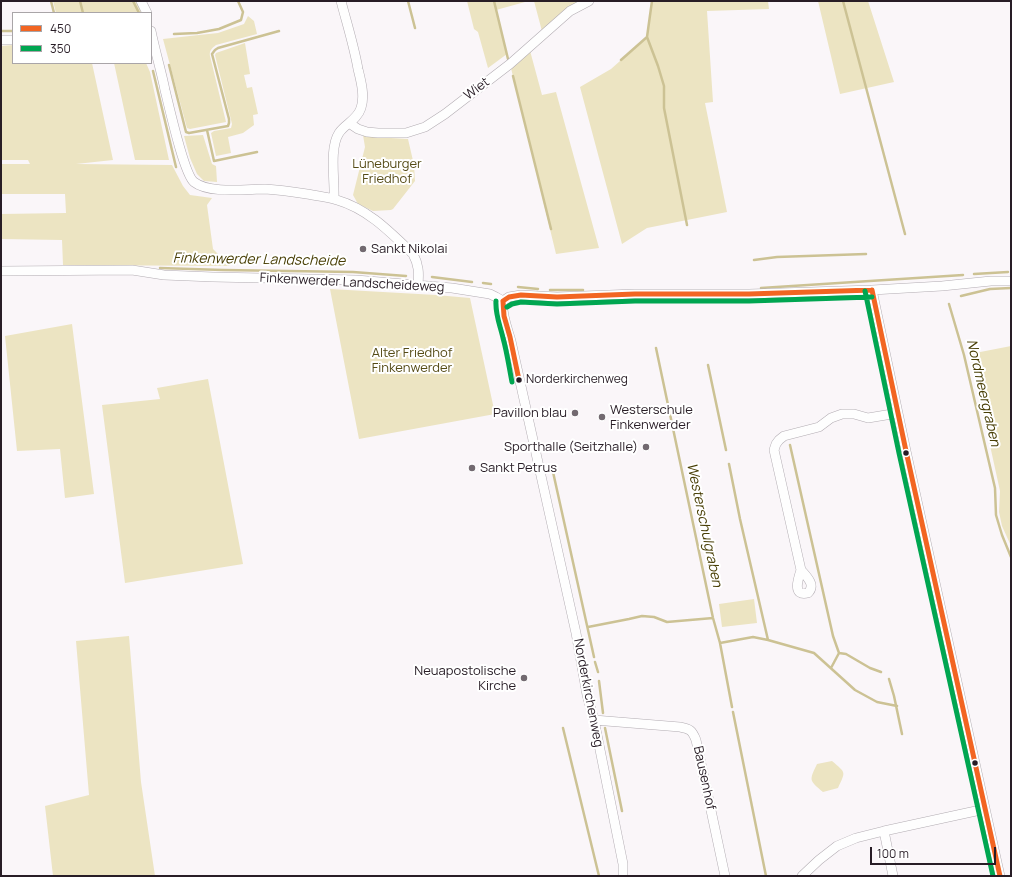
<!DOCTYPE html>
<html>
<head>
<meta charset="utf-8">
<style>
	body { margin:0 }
	#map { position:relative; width:1012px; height:877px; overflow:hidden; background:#faf6f9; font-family:Manrope,sans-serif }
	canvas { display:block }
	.frame { position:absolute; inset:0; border:2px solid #281d26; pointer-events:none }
	.legend { position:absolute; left:12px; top:12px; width:140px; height:52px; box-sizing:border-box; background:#fff; border:1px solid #a9a5a8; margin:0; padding:5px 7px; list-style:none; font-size:12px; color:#281d26 }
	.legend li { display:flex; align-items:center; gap:8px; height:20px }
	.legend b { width:20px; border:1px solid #a9a5a8 }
	.scale { position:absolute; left:870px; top:847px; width:126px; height:18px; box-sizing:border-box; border:2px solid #281d26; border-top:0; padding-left:5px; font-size:12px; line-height:14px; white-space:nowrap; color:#281d26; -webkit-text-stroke:3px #fff; paint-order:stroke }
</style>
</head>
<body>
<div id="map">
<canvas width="1012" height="877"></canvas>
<div class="frame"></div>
<ul class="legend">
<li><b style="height:5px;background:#f26522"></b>450</li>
<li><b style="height:5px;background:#00a651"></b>350</li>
</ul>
<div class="scale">100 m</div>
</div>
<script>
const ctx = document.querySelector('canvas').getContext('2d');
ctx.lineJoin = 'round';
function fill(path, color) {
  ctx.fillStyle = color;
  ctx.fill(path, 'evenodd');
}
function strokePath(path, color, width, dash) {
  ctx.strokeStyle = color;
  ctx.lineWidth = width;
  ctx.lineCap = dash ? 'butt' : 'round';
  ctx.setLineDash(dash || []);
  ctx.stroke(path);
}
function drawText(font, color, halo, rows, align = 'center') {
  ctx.font = font + ' Manrope,sans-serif';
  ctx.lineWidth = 4;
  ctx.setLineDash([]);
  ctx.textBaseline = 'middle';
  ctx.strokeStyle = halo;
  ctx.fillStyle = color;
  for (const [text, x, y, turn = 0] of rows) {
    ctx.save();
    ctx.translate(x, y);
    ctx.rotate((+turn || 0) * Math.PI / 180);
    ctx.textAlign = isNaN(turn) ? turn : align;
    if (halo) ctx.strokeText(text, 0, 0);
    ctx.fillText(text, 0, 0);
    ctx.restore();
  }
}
fill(new Path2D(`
	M 53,1 L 141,1 L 147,13 L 56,13 Z
	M 467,1 L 525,1 L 525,2 L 496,10 L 507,54 L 488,68 L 478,32 L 474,29 Z
	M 534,1 L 589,1 L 543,35 Z
	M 652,1 L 768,1 L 769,9 L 707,11 L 713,102 L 705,103 L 727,212 L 647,228 L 622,244 L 580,87 L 611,69 L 647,37 Z
	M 818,1 L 868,1 L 894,82 L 840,94 Z
	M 248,16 L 254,21 L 257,34 L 216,45 C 212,48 209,51 210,56 L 226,122 L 190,129 L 187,128 L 163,39 L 199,35 L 218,33 L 244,24 Z
	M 245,43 L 250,74 L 244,75 L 247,88 L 252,87 L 258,114 L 253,115 L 254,125 L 243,133 L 228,137 L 231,153 L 216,156 L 211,133 L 214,131 L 231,128 L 232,124 L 215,55 L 216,53 Z
	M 13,45 L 13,63 L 92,63 L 113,160 L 76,164 L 172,165 L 183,186 L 190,195 L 212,198 L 207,205 L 213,249 L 230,266 L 63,265 L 62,240 L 1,239 L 1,214 L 66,213 L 65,194 L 1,194 L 1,164 L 30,164 L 28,160 L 1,160 L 1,46 Z
	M 529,47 L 542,95 L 556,92 L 599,248 L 556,254 L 510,64 Z
	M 114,63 L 146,63 L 150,72 L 169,160 L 135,160 Z
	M 203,135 L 212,164 L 216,166 L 217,182 L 204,181 L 197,174 L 190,158 L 184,136 Z
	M 363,135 L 374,137 L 408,139 L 414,165 L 415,181 L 393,209 L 391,210 L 373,211 L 358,204 L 353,195 L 365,147 Z
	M 330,289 L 436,295 L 470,298 L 495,414 L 359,439 Z
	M 72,324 L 94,494 L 65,498 L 60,449 L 17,451 L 5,336 Z
	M 1011,346 L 1011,546 L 1002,526 L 999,512 L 1000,491 L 970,354 Z
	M 208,379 L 243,564 L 125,583 L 102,405 L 160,399 L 157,388 Z
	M 754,599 L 757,623 L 722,627 L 719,604 Z
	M 129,636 L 141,782 L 155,876 L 53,876 L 45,806 L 89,795 L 76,641 Z
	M 832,761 C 846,773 846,771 838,788 L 823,792 C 809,780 809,781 817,764 Z`), '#ece4c2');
strokePath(new Path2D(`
	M 51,1 L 54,13
	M 80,1 L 83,13
	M 133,1 L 139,13
	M 408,1 L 415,28
	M 494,1 L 508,59
	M 843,1 L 905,234
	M 1,31 L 13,31
	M 174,34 L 197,33 L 219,29 L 241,20 L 243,12 L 238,1
	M 647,37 L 658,66 L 664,86 L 664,108 L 687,225
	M 621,60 L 647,37 L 652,1
	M 169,65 L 186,132 L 189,133 L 228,126 L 229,123 L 229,119 L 212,54 L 215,50 L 218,48 L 279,31
	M 153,71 L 176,167
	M 513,76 L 551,229
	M 207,130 L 214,161 L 257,152
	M 754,260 L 777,257 L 866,254
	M 160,268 L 223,270 L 353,272 L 406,276
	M 974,274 L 1008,272
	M 432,277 L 472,282
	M 483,283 L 491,284
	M 518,287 L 538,289
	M 761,288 L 963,275
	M 550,290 L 583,290
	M 961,296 L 990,289 L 1011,288
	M 949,304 L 964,355 L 995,488 L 996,515 L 1002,535 L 1011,557
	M 656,348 L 713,618 L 720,643 L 732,707
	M 708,365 L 726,450
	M 790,445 L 833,636 L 839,653
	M 729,464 L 740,519 L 768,640
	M 553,472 L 594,657
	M 588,627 L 629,619 L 642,616 L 654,617 L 667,622 L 713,618
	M 720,643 L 753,637 L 768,640 L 814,653 L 855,690 L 877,702 L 897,706
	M 595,662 L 598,672
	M 831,668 L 839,653 L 846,654 L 870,668 L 881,672
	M 889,679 L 894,696 L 902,734
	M 599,681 L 603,713
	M 733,712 L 766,876
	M 563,728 L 599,876
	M 605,728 L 622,811`), '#ccc294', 2.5);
const minor = new Path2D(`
	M 141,1 L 147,13
	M 151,31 C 155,51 161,70 165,90 C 169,106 184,174 194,182 C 209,194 247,189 265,189 C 280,190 294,192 307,194 C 317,196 328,197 337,200 C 368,209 390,232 413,254 C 419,265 419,273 418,285
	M 1,40 L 13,40
	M 349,123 L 358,129 L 367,132 L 378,133 L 406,133 L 425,127 L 445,114 L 510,64 L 570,11 L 589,1
	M 334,199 C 335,181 329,148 339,133 C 345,124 357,120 361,108 C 365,96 361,81 358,69 C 354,46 347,24 341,1
	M 1,271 L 132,270 L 164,275 L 213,277 L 356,280 L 452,288 L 490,294 L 496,297 L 503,301
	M 872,290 L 906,451 L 1000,876
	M 503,301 C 501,313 508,330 511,341 L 576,633 L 587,695 L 594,720 L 623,864 L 623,876
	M 503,301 L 509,297 L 521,295 L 557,297 L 635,294 L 749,294 L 872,290 L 942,286 L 991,281 L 1011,281
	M 801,570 C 807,577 816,585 808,593 C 792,597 798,579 801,570 L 774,450 L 776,444 L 779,440 L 784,436 L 819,427 L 831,418 L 842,414 L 854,414 L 868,418 L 898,413
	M 594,720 L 680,727 C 690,729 692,730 696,740 L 725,876
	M 884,831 L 893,876
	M 802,876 L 819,860 L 837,846 L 856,838 L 884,831 L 985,809`);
strokePath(minor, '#b2acb2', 10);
strokePath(minor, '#fefefe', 9);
strokePath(new Path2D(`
	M 872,290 L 906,451 L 1000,876
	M 503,301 L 509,297 L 521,295 L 557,297 L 635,294 L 749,294 L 872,290
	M 503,301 L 504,316 L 510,337 L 519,380`), '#f26522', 5);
strokePath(new Path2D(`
	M 865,291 L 899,453 L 993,876
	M 496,301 C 495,314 500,325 503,338 C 507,352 509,367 512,382
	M 507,307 L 512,304 L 521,302 L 557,304 L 635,301 L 749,301 L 872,297`), '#00a651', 5);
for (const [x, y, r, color] of [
	[363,249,4,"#726970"],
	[519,380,3.5,"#281d26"],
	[575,413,4,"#726970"],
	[602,417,4,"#726970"],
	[646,447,4,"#726970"],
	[906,453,3.5,"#281d26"],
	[472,468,4,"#726970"],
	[524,678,4,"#726970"],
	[975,763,3.5,"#281d26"]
]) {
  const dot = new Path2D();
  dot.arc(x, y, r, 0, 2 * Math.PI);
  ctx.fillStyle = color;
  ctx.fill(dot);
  strokePath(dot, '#fff', 1.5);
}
drawText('12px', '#281d26', '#fff', [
	["Norderkirchenweg",526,380]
], 'left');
drawText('13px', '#281d26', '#fff', [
	["Wiet",477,89,-37],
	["Finkenwerder Landscheideweg",352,283,3],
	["Norderkirchenweg",588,693,79],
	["Bausenhof",704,778,78]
]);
drawText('13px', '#554b16', '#fff', [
	["Lüneburger",387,164],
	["Friedhof",387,179],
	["Alter Friedhof",412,353],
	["Finkenwerder",412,368]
]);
drawText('13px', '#281d26', '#fff', [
	["Sankt Nikolai",371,249],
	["Westerschule",610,410],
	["Finkenwerder",610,425],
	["Pavillon blau",567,413,"right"],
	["Sporthalle (Seitzhalle)",638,447,"right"],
	["Sankt Petrus",480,468],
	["Neuapostolische",516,671,"right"],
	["Kirche",516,686,"right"]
], 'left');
drawText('italic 14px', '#483e05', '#fff', [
	["Finkenwerder Landscheide",259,260,1],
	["Nordmeergraben",983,393,77],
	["Westerschulgraben",704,525,78]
]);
</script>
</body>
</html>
